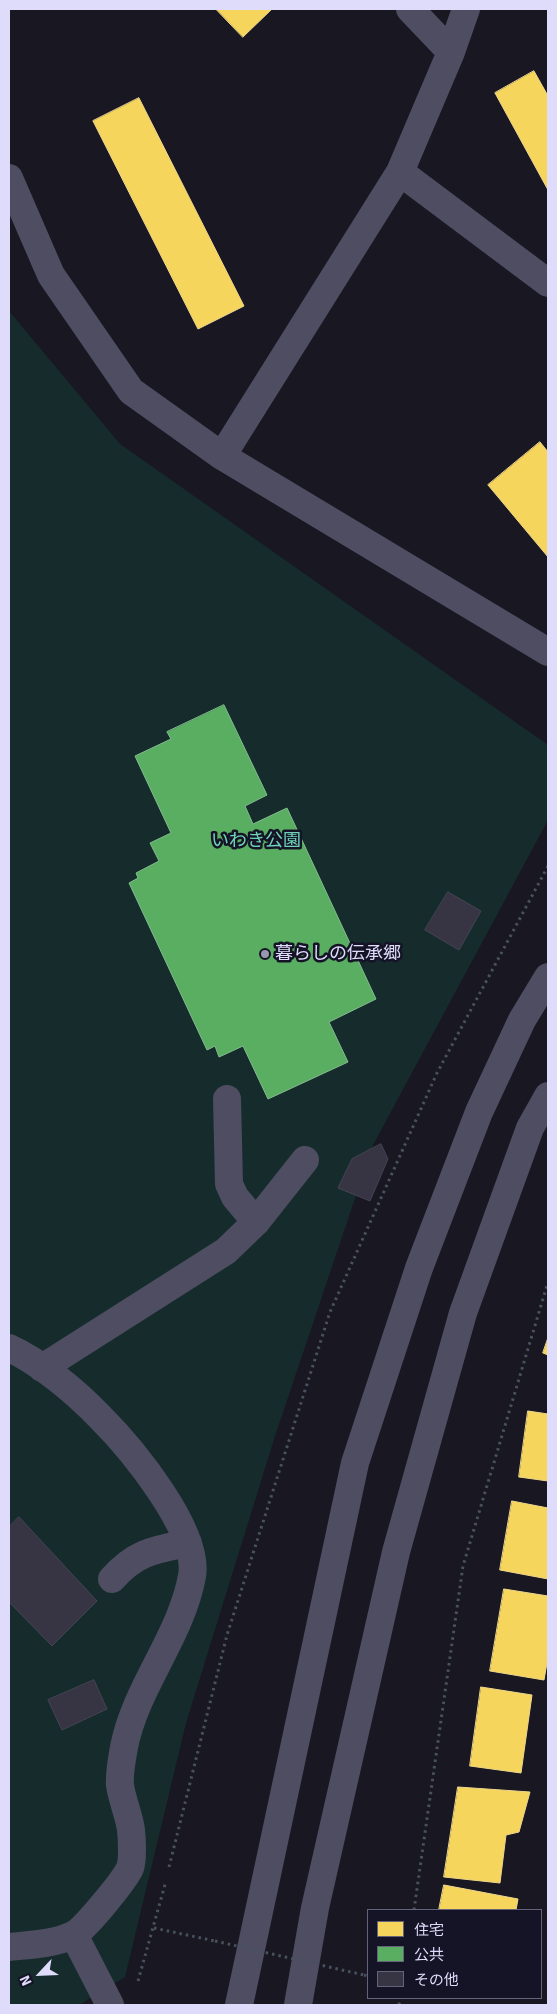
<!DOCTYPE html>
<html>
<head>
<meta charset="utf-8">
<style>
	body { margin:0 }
	#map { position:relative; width:557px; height:2014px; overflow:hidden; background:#181722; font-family:Signika,"Noto Sans JP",sans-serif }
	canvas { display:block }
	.frame { position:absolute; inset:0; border:10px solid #dedbfb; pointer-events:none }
	.legend { position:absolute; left:367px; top:1909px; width:175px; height:90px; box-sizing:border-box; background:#151326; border:1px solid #65637b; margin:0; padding:6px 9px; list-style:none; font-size:15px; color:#dedbfb }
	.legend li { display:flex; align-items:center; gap:10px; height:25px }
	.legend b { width:25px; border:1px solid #65637b }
	.north { position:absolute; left:15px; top:1949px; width:50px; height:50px; -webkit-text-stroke:4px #151326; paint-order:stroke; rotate:245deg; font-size:14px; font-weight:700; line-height:20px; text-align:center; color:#dedbfb }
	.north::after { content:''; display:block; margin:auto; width:18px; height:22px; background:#dedbfb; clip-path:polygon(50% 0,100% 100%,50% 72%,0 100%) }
</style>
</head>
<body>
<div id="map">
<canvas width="557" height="2014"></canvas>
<div class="frame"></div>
<ul class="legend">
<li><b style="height:14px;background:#f6d55c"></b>住宅</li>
<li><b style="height:14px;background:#5aae61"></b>公共</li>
<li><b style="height:14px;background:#373543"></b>その他</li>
</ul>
<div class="north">N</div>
</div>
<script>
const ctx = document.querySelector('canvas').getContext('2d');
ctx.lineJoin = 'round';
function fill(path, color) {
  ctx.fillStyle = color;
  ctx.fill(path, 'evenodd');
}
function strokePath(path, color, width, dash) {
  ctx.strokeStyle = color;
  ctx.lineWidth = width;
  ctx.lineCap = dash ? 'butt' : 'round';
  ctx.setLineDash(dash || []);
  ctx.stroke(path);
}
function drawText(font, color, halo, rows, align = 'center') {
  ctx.font = font + ' Signika,"Noto Sans JP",sans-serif';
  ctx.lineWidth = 5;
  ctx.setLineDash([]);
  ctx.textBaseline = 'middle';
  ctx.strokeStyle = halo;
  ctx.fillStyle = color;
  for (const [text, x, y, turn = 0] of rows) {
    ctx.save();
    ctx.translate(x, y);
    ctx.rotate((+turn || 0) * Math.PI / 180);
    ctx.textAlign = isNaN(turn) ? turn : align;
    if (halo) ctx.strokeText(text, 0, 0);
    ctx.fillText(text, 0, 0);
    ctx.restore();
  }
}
fill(new Path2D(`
	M 9,311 L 120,444 L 548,745 L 548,820 L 373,1145 L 275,1436 L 186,1723 L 125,1977 L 79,2005 L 9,2005 Z`), '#162c2c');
const homes = new Path2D(`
	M 216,9 L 272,9 L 243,37 Z
	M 534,71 L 548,96 L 548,190 L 495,93 Z
	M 139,98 L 244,306 L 198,329 L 93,121 Z
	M 540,442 L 548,452 L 548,557 L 488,485 Z
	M 548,1338 L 548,1355 L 543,1353 Z
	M 528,1411 L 548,1414 L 548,1481 L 519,1477 Z
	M 512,1501 L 548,1508 L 548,1579 L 500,1570 Z
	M 504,1589 L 548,1596 L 548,1657 L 544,1680 L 490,1671 Z
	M 481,1687 L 532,1695 L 521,1773 L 470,1766 Z
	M 458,1787 L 530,1792 L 519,1832 L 506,1835 L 500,1883 L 444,1877 Z
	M 444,1885 L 518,1899 L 516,1910 L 439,1910 Z`);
fill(homes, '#f6d55c');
strokePath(homes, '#efd78c', 1);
const public = new Path2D(`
	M 224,705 L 267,795 L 245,806 L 253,824 L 287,808 L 376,999 L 329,1022 L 348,1062 L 268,1099 L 243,1046 L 219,1057 L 215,1046 L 207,1050 L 129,883 L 138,878 L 136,873 L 159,861 L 150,843 L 171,833 L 135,756 L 171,739 L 167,732 Z`);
fill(public, '#5aae61');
strokePath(public, '#82bc8f', 1);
const building = new Path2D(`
	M 448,892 L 481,911 L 459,950 L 425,930 Z
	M 381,1144 L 388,1159 L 370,1201 L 338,1188 L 352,1159 Z
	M 19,1517 L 97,1601 L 52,1646 L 9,1602 L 9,1527 Z
	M 94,1680 L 107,1709 L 62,1730 L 48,1700 Z`);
fill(building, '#373543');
strokePath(building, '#454354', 1);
strokePath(new Path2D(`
	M 169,1867 L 227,1635 L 330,1312 L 437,1073 L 548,866
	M 414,1910 L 463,1566 L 548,1282
	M 154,1928 L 215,1941
	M 364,1975 L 368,1976
	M 138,1981 L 166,1881
	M 399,2005 L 400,1998`), '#48525e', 3, [2.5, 4]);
strokePath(new Path2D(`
	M 410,9 L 451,52
	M 400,172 L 548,283
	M 9,178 L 51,275 L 131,391 L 222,456 L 548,652
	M 222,456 L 400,172 L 451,52 L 466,9
	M 227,1099 L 229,1184 L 235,1197 L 256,1222
	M 9,1348 C 40,1362 76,1392 100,1417 C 131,1448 200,1531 192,1576 C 181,1637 136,1686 124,1747 C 122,1758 119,1774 120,1785 C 122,1800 129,1815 131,1830 C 132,1839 133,1860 130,1868 C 124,1881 84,1930 73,1935 C 54,1944 29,1945 9,1947
	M 42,1368 L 226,1251 L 256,1222 L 305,1160
	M 112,1579 C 136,1552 154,1550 188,1543
	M 74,1935 L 110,2005
	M 239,2005 L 355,1463 L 419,1268 L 479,1112 L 522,1020 L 548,977
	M 298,2005 L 315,1908 L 396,1552 L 463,1313 L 530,1128 L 548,1096`), '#4e4d61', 28);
strokePath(new Path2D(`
	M 215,1941 L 364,1975`), '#48525e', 3, [2.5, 4]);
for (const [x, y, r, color] of [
	[265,954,5,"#9996af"]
]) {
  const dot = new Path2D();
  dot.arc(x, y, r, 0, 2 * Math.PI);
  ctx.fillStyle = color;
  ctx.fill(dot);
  strokePath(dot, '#151326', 2);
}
drawText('18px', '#6fd3b8', '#151326', [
	["いわき公園",256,841]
]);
drawText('18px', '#dedbfb', '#151326', [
	["暮らしの伝承郷",275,954]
], 'left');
</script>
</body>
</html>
